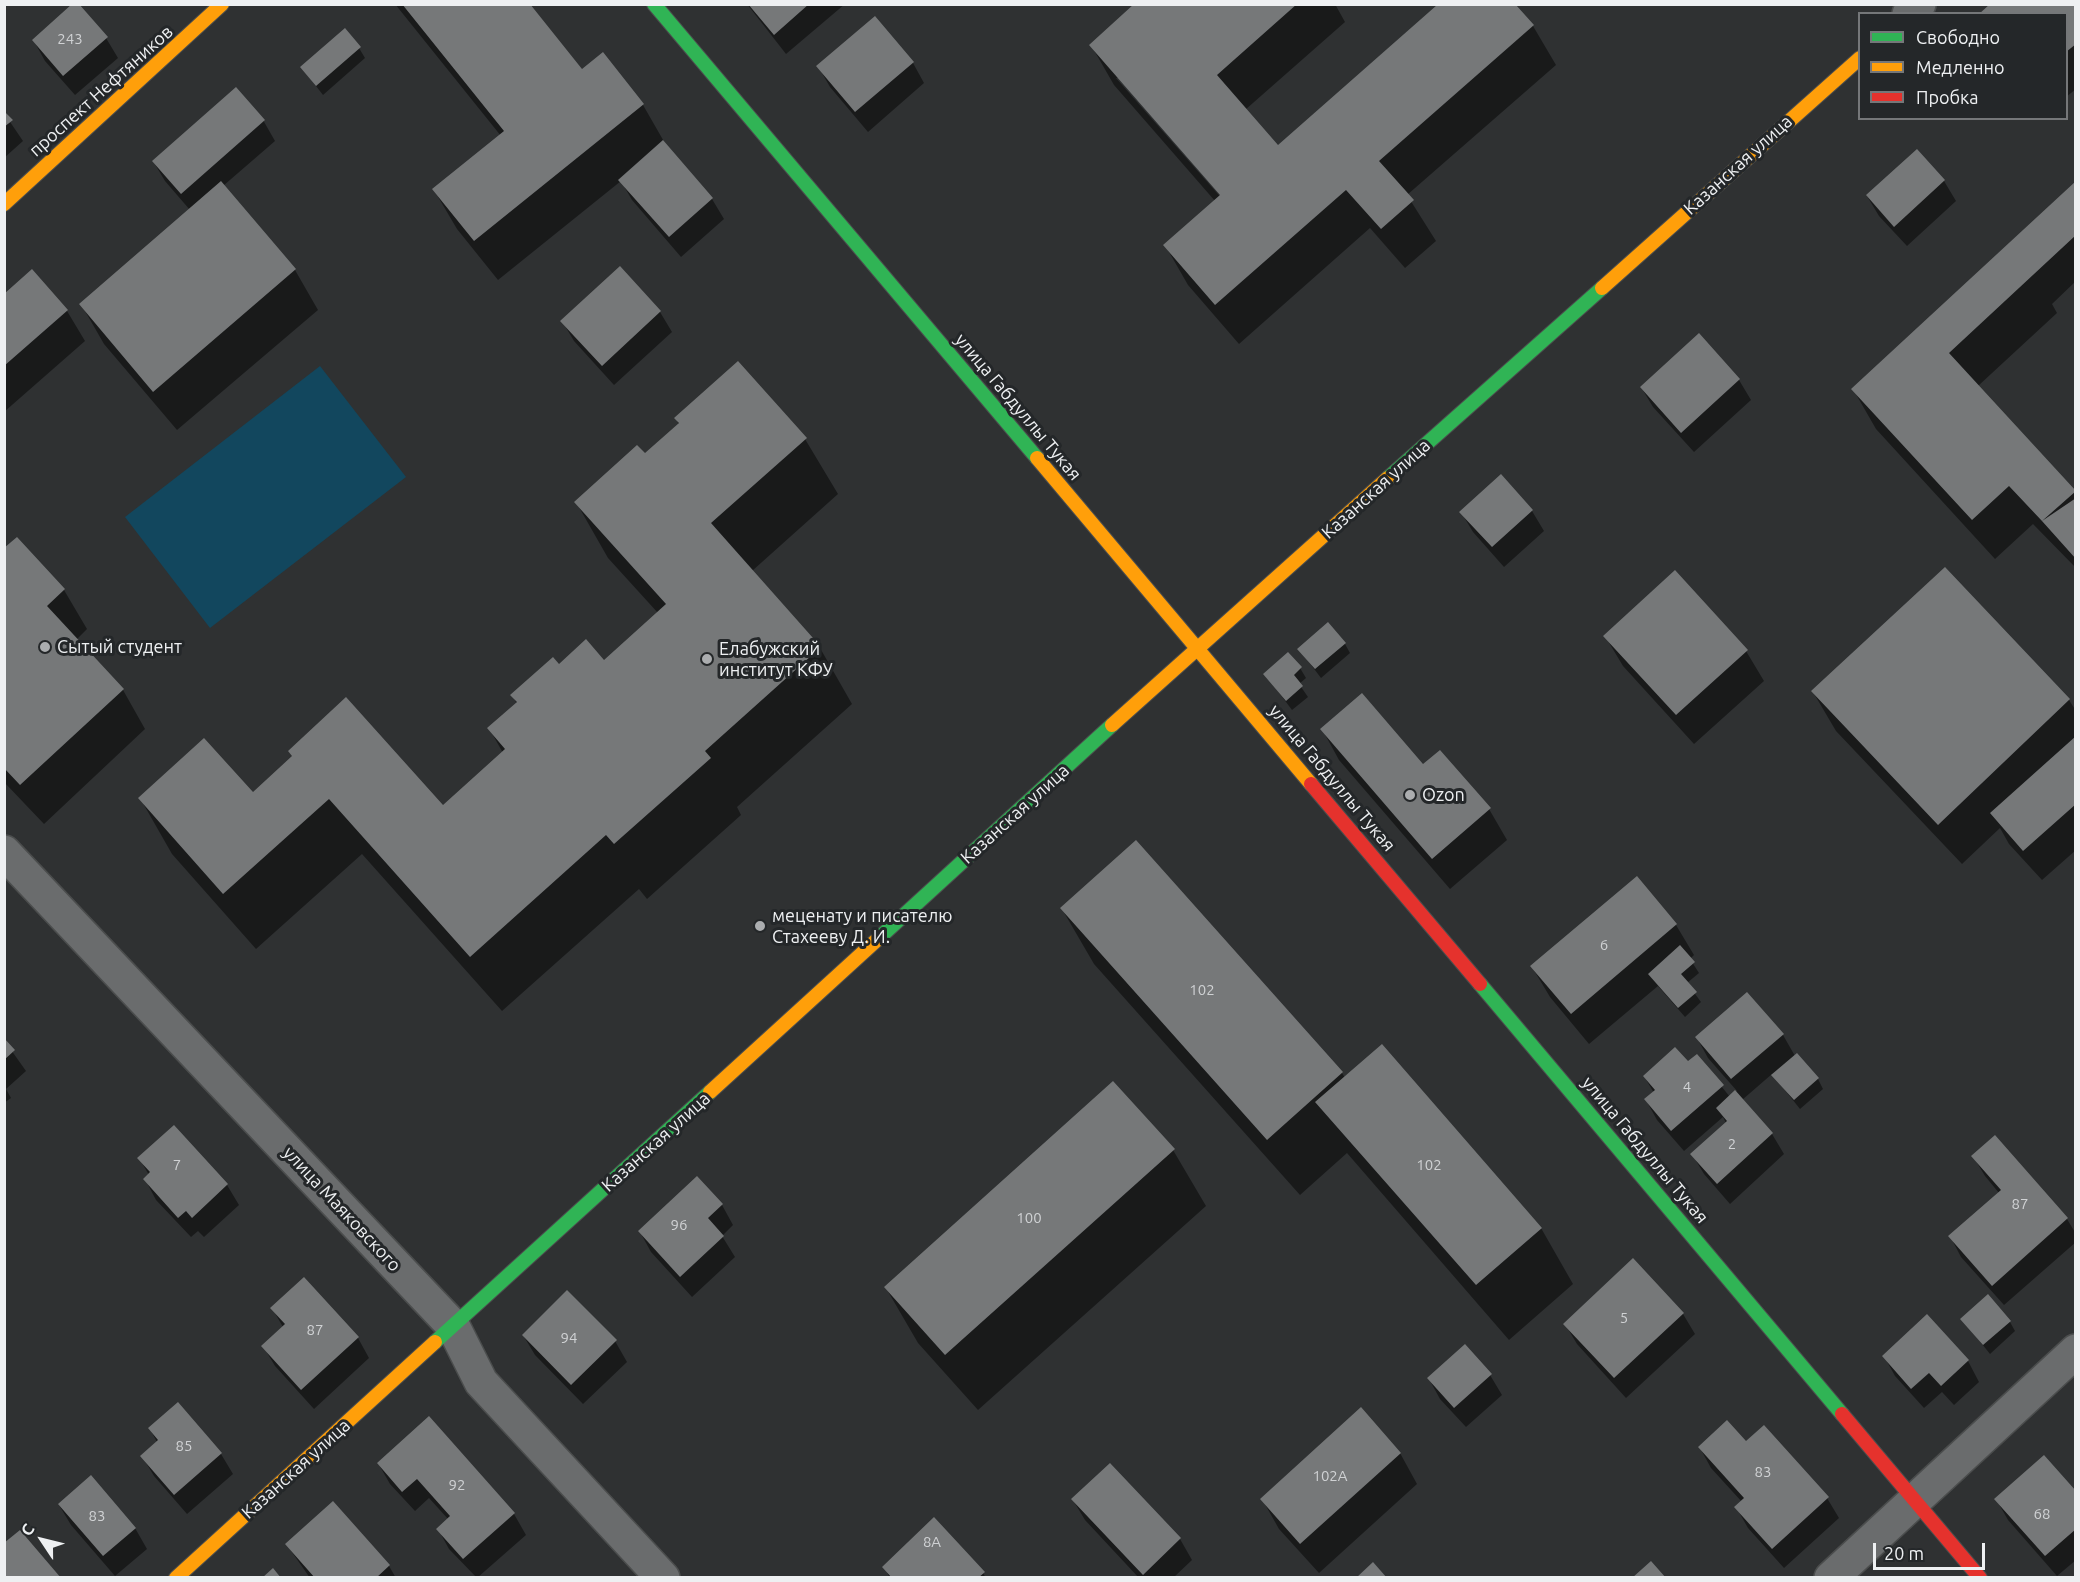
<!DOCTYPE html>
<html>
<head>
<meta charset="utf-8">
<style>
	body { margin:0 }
	#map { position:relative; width:2080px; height:1582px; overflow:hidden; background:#2f3132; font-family:Ubuntu,sans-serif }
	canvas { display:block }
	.frame { position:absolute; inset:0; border:6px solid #eef0f2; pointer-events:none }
	.legend { position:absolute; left:1858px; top:12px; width:210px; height:108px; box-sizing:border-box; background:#242729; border:2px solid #757779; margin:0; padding:8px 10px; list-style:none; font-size:18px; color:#eef0f2 }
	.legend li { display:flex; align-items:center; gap:12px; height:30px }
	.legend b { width:30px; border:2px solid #757779 }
	.north { position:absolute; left:12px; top:1510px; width:60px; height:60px; -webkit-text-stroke:4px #242729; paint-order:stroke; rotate:305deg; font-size:16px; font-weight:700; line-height:24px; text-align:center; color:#eef0f2 }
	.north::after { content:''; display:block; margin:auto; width:21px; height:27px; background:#eef0f2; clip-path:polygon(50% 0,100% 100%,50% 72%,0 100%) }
	.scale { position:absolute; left:1873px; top:1543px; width:112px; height:27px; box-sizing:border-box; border:3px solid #eef0f2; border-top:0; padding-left:8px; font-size:18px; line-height:21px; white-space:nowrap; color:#eef0f2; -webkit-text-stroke:4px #242729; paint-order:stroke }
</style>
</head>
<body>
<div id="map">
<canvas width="2080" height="1582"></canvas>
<div class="frame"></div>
<ul class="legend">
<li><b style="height:8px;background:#30b455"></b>Свободно</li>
<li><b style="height:8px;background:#ff9f0a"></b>Медленно</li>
<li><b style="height:8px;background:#e5322d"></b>Пробка</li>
</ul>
<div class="north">С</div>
<div class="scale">20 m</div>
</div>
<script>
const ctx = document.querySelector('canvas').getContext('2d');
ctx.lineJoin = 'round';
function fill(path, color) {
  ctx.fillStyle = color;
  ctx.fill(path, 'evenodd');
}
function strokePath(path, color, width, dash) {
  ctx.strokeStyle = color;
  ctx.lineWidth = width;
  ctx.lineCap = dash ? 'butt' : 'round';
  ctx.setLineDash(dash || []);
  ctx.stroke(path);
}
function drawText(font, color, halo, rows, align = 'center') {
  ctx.font = font + ' Ubuntu,sans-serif';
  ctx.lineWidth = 6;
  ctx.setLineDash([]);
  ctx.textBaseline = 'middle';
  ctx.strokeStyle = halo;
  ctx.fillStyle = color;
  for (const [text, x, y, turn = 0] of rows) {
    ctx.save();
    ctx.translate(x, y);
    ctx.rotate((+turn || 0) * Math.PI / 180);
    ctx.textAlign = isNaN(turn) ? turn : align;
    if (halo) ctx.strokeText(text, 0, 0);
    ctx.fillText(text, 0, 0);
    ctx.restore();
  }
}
fill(new Path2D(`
	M 320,366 L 406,477 L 210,628 L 125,517 Z`), '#12475e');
fill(new Path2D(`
	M 395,4 L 528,4 L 582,71 L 602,54 L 643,105 L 666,145 L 712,199 L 724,219 L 681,257 L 632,200 L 621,181 L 498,280 L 457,229 L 434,190 L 501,136 Z
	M 747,4 L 845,4 L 786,54 Z
	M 1137,4 L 1335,4 L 1345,22 L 1245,110 L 1278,147 L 1440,4 L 1514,4 L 1533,26 L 1556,65 L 1407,195 L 1436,241 L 1405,268 L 1370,228 L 1239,344 L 1188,285 L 1165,245 L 1215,201 L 1114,85 L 1091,45 ZM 1116,78 L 1120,78 L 1226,199 L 1224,201 Z
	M 2076,4 L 2076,89 L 2066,97 L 2066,14 Z
	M 875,18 L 913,63 L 924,83 L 868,132 L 830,87 L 818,66 Z
	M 106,38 L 118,58 L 75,95 L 45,61 L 34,41 Z
	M 359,48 L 365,58 L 323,95 L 302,68 Z
	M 4,113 L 23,141 L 4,158 Z
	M 263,120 L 275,141 L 223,186 L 295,270 L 318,310 L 177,430 L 104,344 L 81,304 L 190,210 L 165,181 L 153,161 Z
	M 1917,151 L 1944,181 L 1956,201 L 1907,246 L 1879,216 L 1867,196 Z
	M 2076,183 L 2076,281 L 2052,304 L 2057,313 L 1978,386 L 2076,492 L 2076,568 L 2033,524 L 1995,559 L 1876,429 L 1853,389 Z
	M 620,268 L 660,312 L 672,332 L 614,385 L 574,341 L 562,321 Z
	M 32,271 L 67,311 L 85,341 L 4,412 L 4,296 Z
	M 1739,380 L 1751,400 L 1694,452 L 1653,407 L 1641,387 Z
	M 676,418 L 805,439 L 838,494 L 752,571 L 820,648 L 852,704 L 737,807 L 741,815 L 647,899 L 639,889 L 502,1011 L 362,854 L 256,949 L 172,854 L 140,798 L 253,794 L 293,757 L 443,807 L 503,753 L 489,728 L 517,704 L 512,695 L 559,666 L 604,662 L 658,613 L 608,558 L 576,502 L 644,456 L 679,425 Z
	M 1501,476 L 1532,511 L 1544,531 L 1504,567 L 1473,532 L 1461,512 Z
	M 4,551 L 64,590 L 87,629 L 76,640 L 123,690 L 145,729 L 44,824 L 4,782 Z
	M 1945,569 L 2069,700 L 2076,711 L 2076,850 L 2042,880 L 2009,844 L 2000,828 L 1962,864 L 1836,731 L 1813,692 Z
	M 1605,636 L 1746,651 L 1764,681 L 1694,744 L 1623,666 Z
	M 1345,644 L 1350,653 L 1321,678 L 1299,649 Z
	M 1300,668 L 1306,678 L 1299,684 L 1308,697 L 1292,710 L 1265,674 Z
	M 1322,729 L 1423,766 L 1489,809 L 1507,840 L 1450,889 L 1339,760 Z
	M 1637,879 L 1676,925 L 1694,955 L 1690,959 L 1699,973 L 1687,983 L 1701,1002 L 1685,1017 L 1658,986 L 1589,1044 L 1550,997 L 1532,967 Z
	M 1062,909 L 1342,1073 L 1345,1078 L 1541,1228 L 1573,1284 L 1509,1340 L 1347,1153 L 1300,1195 L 1094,964 Z
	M 1783,1035 L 1795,1056 L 1818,1079 L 1823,1089 L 1800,1109 L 1772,1074 L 1742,1100 L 1772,1134 L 1784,1154 L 1730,1204 L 1704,1174 L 1692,1154 L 1726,1123 L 1723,1117 L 1684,1151 L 1657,1120 L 1646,1100 L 1654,1093 L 1644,1076 L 1688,1063 L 1697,1056 L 1730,1097 L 1737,1091 L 1708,1058 L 1697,1038 Z
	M 4,1040 L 26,1071 L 6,1089 L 11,1098 L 4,1103 Z
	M 1995,1137 L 2067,1219 L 2076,1234 L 2076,1242 L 2004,1305 L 1961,1257 L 1950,1236 L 1999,1193 L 1985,1176 L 1973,1156 Z
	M 1173,1150 L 1206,1206 L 978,1410 L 918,1343 L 886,1288 Z
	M 139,1158 L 227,1185 L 239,1205 L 204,1237 L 198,1231 L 191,1237 L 156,1200 L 145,1179 L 149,1175 Z
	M 722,1205 L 733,1225 L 722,1236 L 735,1257 L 692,1297 L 651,1252 L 640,1232 Z
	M 1633,1260 L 1683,1314 L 1695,1334 L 1626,1398 L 1577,1344 L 1565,1324 Z
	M 272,1308 L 358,1338 L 369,1358 L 314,1409 L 275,1366 L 263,1346 L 283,1327 Z
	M 1962,1319 L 2010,1322 L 2015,1331 L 1990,1354 Z
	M 523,1335 L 615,1341 L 627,1362 L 583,1404 L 535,1355 Z
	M 1884,1356 L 1968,1361 L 1979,1382 L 1954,1405 L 1942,1392 L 1924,1408 L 1895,1376 Z
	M 1490,1375 L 1502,1395 L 1466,1427 L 1440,1399 L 1429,1379 Z
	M 178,1404 L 221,1454 L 233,1474 L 187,1514 L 154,1476 L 142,1456 L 157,1442 L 150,1429 Z
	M 429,1418 L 514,1514 L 526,1535 L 477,1578 L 449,1549 L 438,1529 L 448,1519 L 429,1498 L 415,1511 L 390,1484 L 378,1463 Z
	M 1746,1443 L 1827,1498 L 1839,1518 L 1784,1568 L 1748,1528 L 1736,1507 L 1742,1502 L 1711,1468 L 1700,1448 Z
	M 1400,1453 L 1417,1484 L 1319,1573 L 1279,1529 L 1262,1499 Z
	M 1110,1465 L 1180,1539 L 1192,1560 L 1173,1578 L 1139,1578 L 1085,1520 L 1073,1500 Z
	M 2076,1493 L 2076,1560 L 2057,1576 L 2008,1520 L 1996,1499 Z
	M 59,1505 L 135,1528 L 147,1549 L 115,1576 L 71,1525 Z
	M 287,1545 L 389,1566 L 396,1578 L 310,1578 Z
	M 884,1567 L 983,1573 L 986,1578 L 890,1578 Z`), '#0007');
fill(new Path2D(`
	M 72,4 L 79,4 L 108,37 L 63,76 L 32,40 Z
	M 402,4 L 530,4 L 582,69 L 603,52 L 644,104 L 474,241 L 432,189 L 504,131 Z
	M 748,4 L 809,4 L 774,35 Z
	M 1134,4 L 1297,4 L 1217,75 L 1278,145 L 1437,5 L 1516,5 L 1534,25 L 1379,161 L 1414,200 L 1381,229 L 1346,190 L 1215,305 L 1163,245 L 1220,195 L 1089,45 Z
	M 1990,4 L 2076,4 L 2076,44 L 2066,52 L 2066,14 L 1979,14 Z
	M 875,16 L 914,62 L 855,112 L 816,66 Z
	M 345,28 L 361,47 L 316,86 L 300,67 Z
	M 236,87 L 265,120 L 181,194 L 152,161 Z
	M 4,111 L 13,120 L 4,127 Z
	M 663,140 L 713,198 L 669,237 L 618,180 Z
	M 1917,149 L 1945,180 L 1894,227 L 1866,195 Z
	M 221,181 L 296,269 L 153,392 L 79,304 Z
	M 2076,181 L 2076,235 L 1949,353 L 2076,491 L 2042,521 L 2009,486 L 1972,520 L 1851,389 Z
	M 620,266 L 661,311 L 602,366 L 560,321 Z
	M 32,269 L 68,310 L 4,366 L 4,294 Z
	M 1699,333 L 1740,379 L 1681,433 L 1640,387 Z
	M 738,361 L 807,438 L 711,523 L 821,647 L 705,751 L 711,758 L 614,844 L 606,835 L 470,957 L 329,799 L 223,894 L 138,798 L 204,738 L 253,792 L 292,756 L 288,751 L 346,697 L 443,805 L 505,749 L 487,728 L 517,702 L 510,695 L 553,657 L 559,664 L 586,639 L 604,660 L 666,604 L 574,502 L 637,445 L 645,453 L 679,423 L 674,418 Z
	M 1501,474 L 1533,510 L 1492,547 L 1459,512 Z
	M 2076,498 L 2076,559 L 2042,521 Z
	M 17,537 L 65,589 L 47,606 L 124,689 L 20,785 L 4,768 L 4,548 Z
	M 1945,567 L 2070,699 L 1938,825 L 1811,691 Z
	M 1675,570 L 1748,650 L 1676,715 L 1603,636 Z
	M 1328,622 L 1346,643 L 1315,669 L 1297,649 Z
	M 1288,652 L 1302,667 L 1294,675 L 1303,686 L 1286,701 L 1263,674 Z
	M 1362,693 L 1423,764 L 1440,750 L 1491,808 L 1432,859 L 1320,729 Z
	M 2076,736 L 2076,804 L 2023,851 L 1990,813 Z
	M 1136,840 L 1343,1072 L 1267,1140 L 1060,908 Z
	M 1637,876 L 1677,924 L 1571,1014 L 1530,966 Z
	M 1680,945 L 1695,962 L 1681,974 L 1697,992 L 1678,1008 L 1648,974 Z
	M 1747,992 L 1784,1034 L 1731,1079 L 1695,1037 Z
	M 4,1038 L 15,1050 L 4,1060 Z
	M 1382,1044 L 1542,1228 L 1476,1285 L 1315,1102 Z
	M 1675,1047 L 1688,1061 L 1697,1054 L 1724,1085 L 1671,1131 L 1644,1099 L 1655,1090 L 1643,1076 Z
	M 1797,1053 L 1819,1078 L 1794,1100 L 1771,1075 Z
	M 1113,1081 L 1175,1149 L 945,1355 L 884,1287 Z
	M 1735,1090 L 1773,1133 L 1717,1184 L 1690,1154 L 1727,1121 L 1716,1108 Z
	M 174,1125 L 228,1184 L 192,1218 L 186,1211 L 178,1218 L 143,1179 L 150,1172 L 137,1158 Z
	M 1995,1135 L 2068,1218 L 1992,1286 L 1948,1236 L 2001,1190 L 1971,1156 Z
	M 697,1176 L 723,1204 L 708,1218 L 724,1236 L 680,1277 L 638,1231 Z
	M 1633,1258 L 1684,1313 L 1614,1378 L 1563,1324 Z
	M 304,1277 L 359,1337 L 301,1390 L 261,1346 L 285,1324 L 270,1308 Z
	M 567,1290 L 617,1340 L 571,1385 L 522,1335 Z
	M 1988,1294 L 2011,1321 L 1983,1345 L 1960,1319 Z
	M 1927,1314 L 1969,1360 L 1941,1386 L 1929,1373 L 1911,1389 L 1882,1356 Z
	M 1465,1344 L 1492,1374 L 1454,1408 L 1427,1378 Z
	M 178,1402 L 222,1453 L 174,1495 L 140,1456 L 158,1440 L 148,1428 Z
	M 1361,1407 L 1401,1453 L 1300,1544 L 1260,1499 Z
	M 429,1416 L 515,1513 L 463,1559 L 436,1529 L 450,1516 L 417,1479 L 402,1492 L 377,1463 Z
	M 1727,1420 L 1746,1441 L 1764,1425 L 1829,1497 L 1772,1549 L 1734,1507 L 1744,1498 L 1698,1447 Z
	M 2044,1455 L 2076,1491 L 2076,1529 L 2045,1556 L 1994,1499 Z
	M 1110,1463 L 1181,1538 L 1143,1575 L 1071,1499 Z
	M 91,1475 L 136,1528 L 103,1556 L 58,1504 Z
	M 333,1501 L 390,1565 L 376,1578 L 315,1578 L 285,1544 Z
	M 934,1517 L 985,1572 L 978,1578 L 892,1578 L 882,1567 Z
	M 20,1530 L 61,1578 L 5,1578 L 4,1543 Z
	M 1651,1561 L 1666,1578 L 1632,1578 Z
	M 1373,1562 L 1387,1578 L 1356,1578 Z
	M 273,1568 L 281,1578 L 262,1578 Z`), '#767879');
const street = new Path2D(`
	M 1909,14 L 1919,4
	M 4,852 L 453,1326 L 481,1382 L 663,1578
	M 1831,1578 L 2076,1351`);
const fast = new Path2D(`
	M 654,4 L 1037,458
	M 1388,478 L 1602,288
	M 880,937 L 1112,725
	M 1480,984 L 1842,1414
	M 435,1342 L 710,1092`);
const slow = new Path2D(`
	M 4,204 L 222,4
	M 1602,288 L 1860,58
	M 1037,458 L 1311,784
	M 1112,725 L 1388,478
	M 710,1092 L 880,937
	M 176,1578 L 435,1342`);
const jam = new Path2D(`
	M 1311,784 L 1480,984
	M 1842,1414 L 1980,1578`);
strokePath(street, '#4b4d4d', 36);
strokePath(fast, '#4b4d4d', 16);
strokePath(slow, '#4b4d4d', 16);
strokePath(jam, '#4b4d4d', 16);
strokePath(street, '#6a6c6d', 33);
strokePath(fast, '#30b455', 14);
strokePath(slow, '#ff9f0a', 14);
strokePath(jam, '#e5322d', 14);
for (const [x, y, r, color] of [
	[45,647,6,"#abadaf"],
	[707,659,6,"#abadaf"],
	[1410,795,6,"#abadaf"],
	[760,926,6,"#abadaf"]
]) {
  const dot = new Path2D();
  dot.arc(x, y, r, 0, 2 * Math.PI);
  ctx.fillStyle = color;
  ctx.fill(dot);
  strokePath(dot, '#242729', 2);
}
drawText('15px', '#d0d2d4', null, [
	["243",70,39],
	["6",1604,945],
	["102",1202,990],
	["4",1687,1087],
	["2",1732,1144],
	["7",177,1165],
	["102",1429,1165],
	["87",2020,1204],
	["100",1029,1218],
	["96",679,1225],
	["5",1624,1318],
	["87",315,1330],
	["94",569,1338],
	["85",184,1446],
	["83",1763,1472],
	["102А",1330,1476],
	["92",457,1485],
	["68",2042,1514],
	["83",97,1516],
	["8А",932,1542]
]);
drawText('18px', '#eef0f2', '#242729', [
	["проспект Нефтяников",101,91,-42],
	["Казанская улица",1738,165,-42],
	["улица Габдуллы Тукая",1018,407,50],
	["Казанская улица",1376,489,-42],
	["улица Габдуллы Тукая",1332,778,50],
	["Казанская улица",1015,814,-42],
	["Казанская улица",656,1142,-42],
	["улица Габдуллы Тукая",1645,1150,50],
	["улица Маяковского",342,1209,47],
	["Казанская улица",296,1469,-42]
]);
drawText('18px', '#eef0f2', '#242729', [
	["Сытый студент",57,647],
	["Елабужский",719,649],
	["институт КФУ",719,670],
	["Ozon",1422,795],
	["меценату и писателю",772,916],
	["Стахееву Д. И.",772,937]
], 'left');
</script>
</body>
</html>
